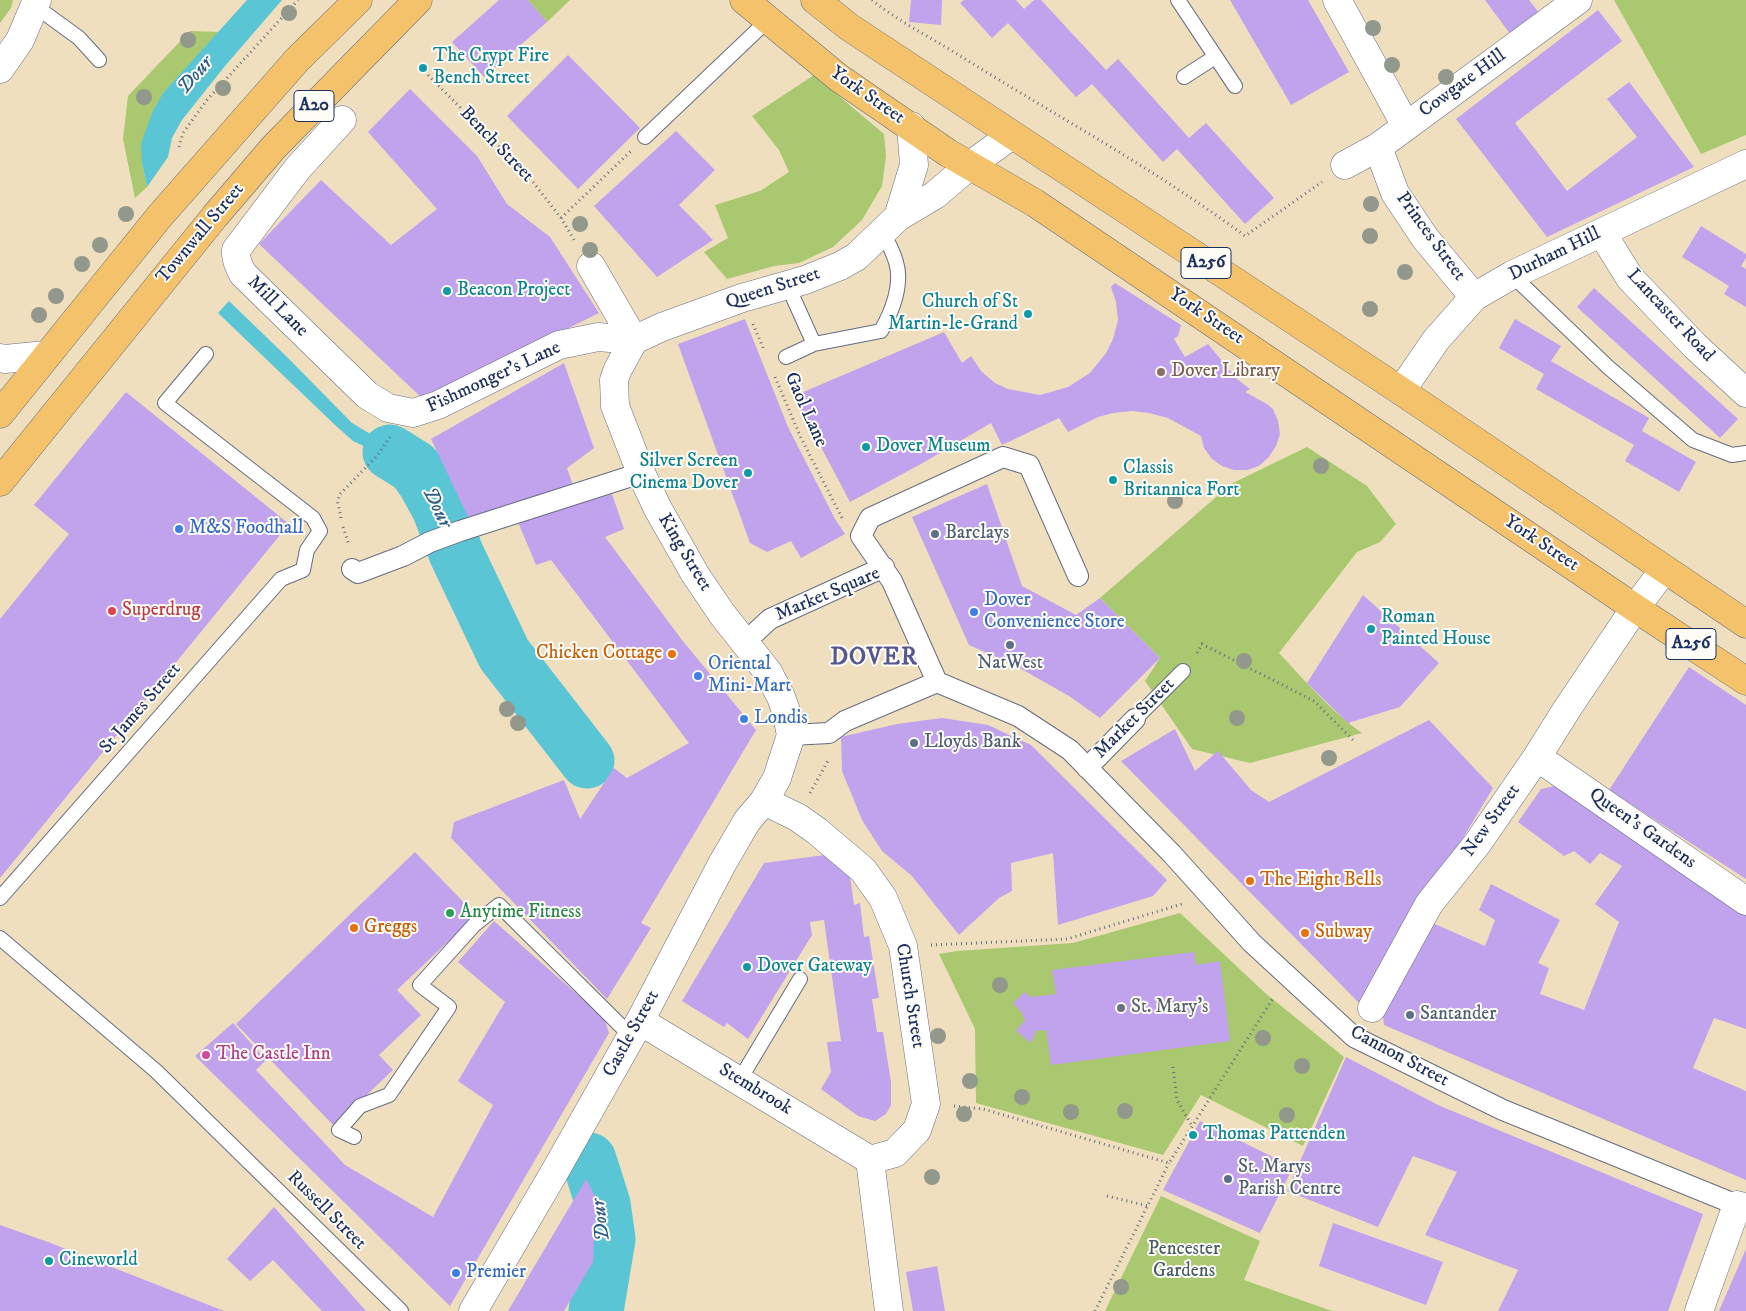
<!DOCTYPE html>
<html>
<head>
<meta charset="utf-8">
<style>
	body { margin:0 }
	canvas { display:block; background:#efdfbf }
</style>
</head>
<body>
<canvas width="1746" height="1311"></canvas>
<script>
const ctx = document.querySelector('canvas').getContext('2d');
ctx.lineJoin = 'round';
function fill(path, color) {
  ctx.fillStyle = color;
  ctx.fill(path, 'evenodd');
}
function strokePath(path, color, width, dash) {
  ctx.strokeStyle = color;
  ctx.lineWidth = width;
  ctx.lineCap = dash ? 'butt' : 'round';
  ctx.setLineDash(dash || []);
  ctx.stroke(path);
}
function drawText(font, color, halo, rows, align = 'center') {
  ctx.font = font + ' "IM FELL DW Pica",serif';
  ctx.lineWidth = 4;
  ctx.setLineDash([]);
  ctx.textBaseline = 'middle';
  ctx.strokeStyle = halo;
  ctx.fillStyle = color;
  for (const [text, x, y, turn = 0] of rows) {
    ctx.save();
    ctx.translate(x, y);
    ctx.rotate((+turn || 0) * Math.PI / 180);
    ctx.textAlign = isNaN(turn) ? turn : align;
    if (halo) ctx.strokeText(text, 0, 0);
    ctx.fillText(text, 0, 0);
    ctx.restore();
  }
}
fill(new Path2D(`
	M 0,0 L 13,0 L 11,8 L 0,23 Z
	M 528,0 L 570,0 L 547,22 Z
	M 1614,0 L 1746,0 L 1746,135 L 1701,154 Z
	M 190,31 L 220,32 L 163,93 L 142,163 L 147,187 L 135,198 L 123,139 L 128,96 Z
	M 814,75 L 884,134 L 886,156 L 882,186 L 862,220 L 833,247 L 799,263 L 774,266 L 727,279 L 704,252 L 728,238 L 715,205 L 760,191 L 789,172 L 779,150 L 752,116 Z
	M 1307,447 L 1367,486 L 1396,524 L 1380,542 L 1357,552 L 1279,653 C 1305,681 1331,711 1362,733 L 1250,763 L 1192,749 L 1145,681 L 1160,658 L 1100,598 L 1231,484 Z
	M 1180,913 L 1264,992 L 1344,1057 L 1303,1146 L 1201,1095 L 1163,1155 L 976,1103 L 975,1029 L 939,954 L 957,951 L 1073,943 Z
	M 1161,1196 L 1260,1241 L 1244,1280 L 1332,1311 L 1105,1311 Z`), '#a9c86f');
fill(new Path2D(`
	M 247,0 L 282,0 L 225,66 L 182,120 L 172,138 L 168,157 L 147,187 L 142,163 L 141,144 L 152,113 L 163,93 Z
	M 229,301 L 288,358 L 352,423 L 407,456 L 423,469 L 432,479 L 444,505 L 434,509 L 413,475 L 389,458 L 353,441 L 335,425 L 218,313 Z`), '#5ac5d5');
strokePath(new Path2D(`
	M 390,452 L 414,467 L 424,481 L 439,508 L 456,553 L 504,654 L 587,761
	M 589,1160 L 603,1204 L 608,1239 L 596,1311`), '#5ac5d5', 55);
fill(new Path2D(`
	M 499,0 L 528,0 L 547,22 L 484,77 L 452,42 Z
	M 911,0 L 942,0 L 941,25 L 909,22 Z
	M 964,0 L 1016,0 L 1024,9 L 1034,0 L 1041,0 L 1106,70 L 1118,59 L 1189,138 L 1206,123 L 1274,198 L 1245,224 L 1177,149 L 1163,162 L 1092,84 L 1076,97 L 1008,23 L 992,38 L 960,3 Z
	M 1230,0 L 1308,0 L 1349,72 L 1291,105 Z
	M 1485,0 L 1529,0 L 1540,14 L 1511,35 Z
	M 1598,10 L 1622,41 L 1515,123 L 1567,191 L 1637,137 L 1607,99 L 1629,82 L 1694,167 L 1547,237 L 1456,119 Z
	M 568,55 L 640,128 L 578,189 L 507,116 Z
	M 410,89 L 477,156 L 507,204 L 550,237 L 599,313 L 424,400 L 259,244 L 321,180 L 391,245 L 437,209 L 368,132 Z
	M 676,131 L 715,170 L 679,205 L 713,240 L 657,277 L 594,206 Z
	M 1701,226 L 1746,254 L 1746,258 L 1741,266 L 1746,269 L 1746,307 L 1724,294 L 1729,286 L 1682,257 Z
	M 1115,283 L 1181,325 L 1178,336 L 1174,339 L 1185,357 L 1208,344 L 1237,379 L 1250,389 L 1245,392 L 1267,404 L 1273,409 L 1278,421 L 1280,434 L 1276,446 L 1269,457 L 1259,466 L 1247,470 L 1234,470 L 1222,466 L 1212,459 L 1204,448 L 1201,436 L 1168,418 L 1149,413 L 1132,411 L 1113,413 L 1098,417 L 1068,432 L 1059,418 L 1002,445 L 991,423 L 921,464 L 850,502 L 794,396 L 944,332 L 962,363 L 971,356 L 981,371 L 995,383 L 1008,389 L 1040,395 L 1068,387 L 1090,373 L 1106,353 L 1113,339 L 1118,320 L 1116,302 L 1111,287 Z
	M 1594,288 L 1738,419 L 1720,438 L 1577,307 Z
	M 745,319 L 788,427 L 835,519 L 845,534 L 801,558 L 791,541 L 767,552 L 750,543 L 678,344 Z
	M 1515,319 L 1561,346 L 1551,361 L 1649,418 L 1642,431 L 1696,462 L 1679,492 L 1625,461 L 1634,445 L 1536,389 L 1544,374 L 1499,348 Z
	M 564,363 L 594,448 L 567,468 L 574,488 L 471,523 L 431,439 Z
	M 126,392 L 289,524 L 0,878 L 0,619 L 69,534 L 34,505 Z
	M 987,484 L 1022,586 L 1076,615 L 1100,598 L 1160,658 L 1100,718 L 1069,696 L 1016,666 L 969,645 L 912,517 Z
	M 612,494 L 624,529 L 605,537 L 682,640 L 756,730 L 641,923 L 651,928 L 607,999 L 451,838 L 454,822 L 564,780 L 580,819 L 614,768 L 627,778 L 689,743 L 551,560 L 536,565 L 518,522 Z
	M 1363,595 L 1439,663 L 1400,707 L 1348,723 L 1307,683 Z
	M 1689,667 L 1746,705 L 1746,879 L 1609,790 Z
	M 942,718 L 988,725 L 1031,745 L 1167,880 L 1153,896 L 1058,925 L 1053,853 L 1011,863 L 1012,891 L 999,898 L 959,935 L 912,876 L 882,851 L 862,820 L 842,771 L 841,737 L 897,724 Z
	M 1429,720 L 1493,788 L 1362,1006 L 1121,761 L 1175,729 L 1195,771 L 1218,751 L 1251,790 L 1269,802 Z
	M 1555,786 L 1746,910 L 1746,1029 L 1714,1018 L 1693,1068 L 1746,1091 L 1746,1180 L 1384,1025 L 1382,1009 L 1428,921 L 1485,946 L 1495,920 L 1479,910 L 1491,884 L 1560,920 L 1538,963 L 1549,968 L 1540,994 L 1584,1010 L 1619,922 L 1595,904 L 1622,866 L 1600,853 L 1590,864 L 1574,851 L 1564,856 L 1518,822 L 1541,789 Z
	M 415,852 L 476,915 L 397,990 L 421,1015 L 379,1055 L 393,1070 L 334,1126 L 236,1024 Z
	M 825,855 L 850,876 L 854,905 L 860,903 L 864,937 L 869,936 L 879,998 L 872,999 L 877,1032 L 883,1032 L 891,1082 L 891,1105 L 886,1114 L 875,1121 L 858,1116 L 821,1089 L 831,1072 L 827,1042 L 841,1041 L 824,920 L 810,922 L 812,935 L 748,1039 L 727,1023 L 724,1027 L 682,1001 L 764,863 Z
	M 494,921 L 604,1018 L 609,1033 L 450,1306 L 195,1056 L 233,1023 L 266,1060 L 256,1070 L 345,1165 L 433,1217 L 493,1105 L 458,1081 L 505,1002 L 458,962 Z
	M 1194,952 L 1196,965 L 1220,961 L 1230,1041 L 1051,1065 L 1046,1030 L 1036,1031 L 1031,1043 L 1016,1031 L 1025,1020 L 1022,1013 L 1013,1003 L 1025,992 L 1030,997 L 1056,994 L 1052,970 Z
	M 1346,1057 L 1440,1106 L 1703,1214 L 1668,1311 L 1498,1311 L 1518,1270 L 1425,1235 L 1457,1172 L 1413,1156 L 1378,1227 L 1287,1191 Z
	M 1200,1121 L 1293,1167 L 1260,1233 L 1163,1190 Z
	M 586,1179 L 596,1198 L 593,1262 L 564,1311 L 508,1311 Z
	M 274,1207 L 366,1311 L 322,1311 L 273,1260 L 250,1281 L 227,1259 Z
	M 1333,1223 L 1443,1262 L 1426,1305 L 1319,1266 Z
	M 0,1225 L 48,1242 L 224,1311 L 0,1311 Z
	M 1746,1249 L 1746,1311 L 1719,1311 Z
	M 937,1266 L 945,1311 L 913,1311 L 906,1272 Z`), '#c1a2ec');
const service = new Path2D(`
	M 1178,0 L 1235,86
	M 35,6 L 79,38 L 99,60
	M 1184,77 L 1215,57
	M 645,137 L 768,20
	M 1512,275 L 1608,367 L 1693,440 L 1732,455 L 1746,453
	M 787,284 L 814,344 L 881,331 C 892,312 903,284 896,262 C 893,252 888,242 883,233
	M 786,357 L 814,344
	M 1135,719 L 1183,671
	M 0,898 L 281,579 L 303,570 L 307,550 L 320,531 L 313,518 L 165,403 L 206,354
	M 0,938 L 156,1071 L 401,1311
	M 739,1081 L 800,979
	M 354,1137 L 339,1130 L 360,1106 L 389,1095 L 449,1007 L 420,985 L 474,925 L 499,905 L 631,1036`);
const pedestrian = new Path2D(`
	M 352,569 L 358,573 L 403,556 L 430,542 L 460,531 L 641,473
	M 1078,576 L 1029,465 L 1003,457 L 870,518 L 861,536 L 892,581 L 937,682 L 1018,716 L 1070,750 L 1172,854 L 1252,943 L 1354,1037 L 1503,1110 L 1737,1205
	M 745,642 L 770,619 L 884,567
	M 791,735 L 829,733 L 845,721 L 937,682
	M 1087,768 L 1135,719`);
const minor = new Path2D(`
	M 1337,0 L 1406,126
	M 0,69 L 20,40 L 37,0
	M 342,120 L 298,168 L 236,250 C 235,259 239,267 243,274 L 367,395 L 388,408 L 413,413 L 438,405 L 559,345 L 598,337 L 634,340
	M 1378,147 L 1395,193 L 1425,238 L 1474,297
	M 1345,165 L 1378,147 L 1578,0
	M 1602,233 L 1630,278 L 1695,346 L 1746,393
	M 591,266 L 634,340
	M 0,358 L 5,359 L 46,355
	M 1537,757 L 1746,901
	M 1372,1008 L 1429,904 L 1477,844 L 1537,757 L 1567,709 L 1635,608 L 1664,570
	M 640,1021 L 870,1160 L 895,1153 L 917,1130 L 926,1104 L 903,946 L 883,898 L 863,870 L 817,831 L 797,817 L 764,801
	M 870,1160 L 889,1311`);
const tertiary = new Path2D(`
	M 898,217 L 914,165 L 911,126
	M 1401,391 L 1436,340 L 1474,297 L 1512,275 L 1746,164
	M 473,1311 L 554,1173 L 640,1021 L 722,864 L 747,821 L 764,801 L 777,778 L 791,735 L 786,711 L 781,697 L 768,672 L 722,614 L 695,574 L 658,509 L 641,473 L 615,406 L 614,380 L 618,369 L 634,340 L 662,327 L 742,298 L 805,280 L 840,266 L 856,257 L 898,217 L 935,195 L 969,166 L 1012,135
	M 1699,1311 L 1737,1205 L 1746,1208`);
const primary = new Path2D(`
	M 744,0 L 839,78 L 948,153 L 1035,203 L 1635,608 L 1746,681
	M 815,0 L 849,27 L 1401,391 L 1746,624`);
const trunk = new Path2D(`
	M 0,414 L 159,217 L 297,60 L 358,0
	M 0,482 L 215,216 L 274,147 L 418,0`);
strokePath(service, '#656d80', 16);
strokePath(pedestrian, '#656d80', 22);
strokePath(minor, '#656d80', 29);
strokePath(tertiary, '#656d80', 29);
strokePath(primary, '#656d80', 29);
strokePath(trunk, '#656d80', 29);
strokePath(new Path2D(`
	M 872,0 C 899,22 932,38 962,57 C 1056,116 1155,169 1245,236 L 1322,182
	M 428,75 L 529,177 L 561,218 L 576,243
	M 179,147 L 183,133 L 207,100 L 298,0
	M 561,218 L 631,151
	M 753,324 L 764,350
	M 775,377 L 801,438 L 842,518
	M 341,518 L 338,503 L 339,495 L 377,456 L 390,437
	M 343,527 L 349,545
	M 1197,653 L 1202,644 L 1314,701 L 1354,741
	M 810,793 L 829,759
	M 931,945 L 1067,939 L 1182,904
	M 1173,1067 L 1177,1100 L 1192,1126
	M 954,1106 L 983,1109 L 1169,1163 L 1273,998
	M 1107,1196 L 1148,1206
	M 1095,1311 L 1169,1163`), '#656d80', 3, [1, 4]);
strokePath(service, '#fff', 14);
strokePath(pedestrian, '#fff', 20);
strokePath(minor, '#fff', 28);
strokePath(tertiary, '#fff', 28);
strokePath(primary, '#f3c26a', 28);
strokePath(trunk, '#f3c26a', 28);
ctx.fillStyle = '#92988c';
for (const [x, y] of [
	[289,13],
	[1373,28],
	[188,40],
	[1392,65],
	[1446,77],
	[223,88],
	[144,97],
	[1371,204],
	[126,214],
	[580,224],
	[1370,236],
	[100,245],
	[590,250],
	[82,264],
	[1405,272],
	[56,296],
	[1370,309],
	[39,315],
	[1321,466],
	[1175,501],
	[1244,661],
	[507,709],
	[1237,718],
	[518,723],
	[1329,758],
	[1000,985],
	[938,1036],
	[1263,1038],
	[1302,1066],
	[970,1081],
	[1022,1097],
	[1125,1111],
	[1071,1112],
	[964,1114],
	[1287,1115],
	[932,1177],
	[1121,1287]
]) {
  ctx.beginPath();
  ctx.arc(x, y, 8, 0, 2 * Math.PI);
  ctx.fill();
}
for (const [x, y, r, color] of [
	[423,68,5,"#0f9aa8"],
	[447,291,5,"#0f9aa8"],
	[1028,314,5,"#0f9aa8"],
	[1161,372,5,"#8d6e63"],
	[866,447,5,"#0f9aa8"],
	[748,473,5,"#0f9aa8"],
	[1113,480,5,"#0f9aa8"],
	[179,529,5,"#3f7fe0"],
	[935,534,5,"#5c6f8a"],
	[112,611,5,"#e0444e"],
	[974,612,5,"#3f7fe0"],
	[1371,629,5,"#0f9aa8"],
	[1010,645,5,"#5c6f8a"],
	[672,654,5,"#e8710a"],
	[698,676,5,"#3f7fe0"],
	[744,719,5,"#3f7fe0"],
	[914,743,5,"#5c6f8a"],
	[1250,881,5,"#e8710a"],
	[450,913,5,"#2e9e5b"],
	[354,928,5,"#e8710a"],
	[1305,933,5,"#e8710a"],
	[747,967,5,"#0f9aa8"],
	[1121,1008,5,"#6b7280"],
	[1410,1015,5,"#5c6f8a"],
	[206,1055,5,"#d1479c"],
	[1193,1135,5,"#0f9aa8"],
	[1228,1179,5,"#5c6f8a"],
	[49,1261,5,"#0f9aa8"],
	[456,1273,5,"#3f7fe0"]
]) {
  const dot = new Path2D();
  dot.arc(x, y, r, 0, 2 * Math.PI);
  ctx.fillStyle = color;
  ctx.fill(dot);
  strokePath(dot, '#fdfcf7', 2);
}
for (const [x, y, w] of [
	[314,106,40],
	[1206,263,50],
	[1691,644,50]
]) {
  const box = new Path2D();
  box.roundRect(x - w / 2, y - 15.5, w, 31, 4);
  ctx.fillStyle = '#fdfcf7';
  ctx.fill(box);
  strokePath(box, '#1b2f5e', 1);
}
drawText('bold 18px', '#1b2f5e', null, [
	["A20",314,106],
	["A256",1206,263],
	["A256",1691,644]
]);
drawText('19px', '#0d838f', '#fdfcf7', [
	["The Crypt Fire",433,57],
	["Bench Street",433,79],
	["Beacon Project",457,291],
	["Church of St",1018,303,"right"],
	["Martin-le-Grand",1018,325,"right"],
	["Dover Museum",876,447],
	["Silver Screen",738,462,"right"],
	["Cinema Dover",738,484,"right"],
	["Classis",1123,469],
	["Britannica Fort",1123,491],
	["Roman",1381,618],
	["Painted House",1381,640],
	["Dover Gateway",757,967],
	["Thomas Pattenden",1203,1135],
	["Cineworld",59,1261]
], 'left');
drawText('19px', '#1b2f5e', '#fdfcf7', [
	["Cowgate Hill",1463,84,-36],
	["York Street",867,96,35],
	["Bench Street",496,145,46],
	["Townwall Street",201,234,-50],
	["Princes Street",1430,237,54],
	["Durham Hill",1555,255,-26],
	["Queen Street",773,289,-18],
	["Mill Lane",277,307,45],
	["Lancaster Road",1670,316,47],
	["York Street",1206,317,34],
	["Fishmonger's Lane",494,378,-25],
	["Gaol Lane",805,410,66],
	["York Street",1541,544,34],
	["King Street",684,553,59],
	["Market Square",828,595,-23],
	["St James Street",141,709,-49],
	["Market Street",1135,719,-45],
	["New Street",1492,821,-54],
	["Queen's Gardens",1642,829,35],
	["Church Street",909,996,81],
	["Castle Street",632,1034,-61],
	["Cannon Street",1399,1057,28],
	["Stembrook",755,1090,31],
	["Russell Street",326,1211,45]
]);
drawText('19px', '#785e54', '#fdfcf7', [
	["Dover Library",1171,372]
], 'left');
drawText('19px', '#366cbe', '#fdfcf7', [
	["M&S Foodhall",189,529],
	["Dover",984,601],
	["Convenience Store",984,623],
	["Oriental",708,665],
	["Mini-Mart",708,687],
	["Londis",754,719],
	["Premier",466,1273]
], 'left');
drawText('19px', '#4e5e75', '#fdfcf7', [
	["Barclays",945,534],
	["NatWest",1010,664,"center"],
	["Lloyds Bank",924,743],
	["Santander",1420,1015],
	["St. Marys",1238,1168],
	["Parish Centre",1238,1190]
], 'left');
drawText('19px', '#be3a42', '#fdfcf7', [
	["Superdrug",122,611]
], 'left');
drawText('19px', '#c56008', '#fdfcf7', [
	["Chicken Cottage",662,654,"right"],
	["The Eight Bells",1260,881],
	["Greggs",364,928],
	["Subway",1315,933]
], 'left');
drawText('19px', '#27864d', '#fdfcf7', [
	["Anytime Fitness",460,913]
], 'left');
drawText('19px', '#5b616d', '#fdfcf7', [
	["St. Mary's",1131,1008]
], 'left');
drawText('19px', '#b23c85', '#fdfcf7', [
	["The Castle Inn",216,1055]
], 'left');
drawText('19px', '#465d63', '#fdfcf7', [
	["Pencester",1184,1250],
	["Gardens",1184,1272]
]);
drawText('italic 20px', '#2e5c82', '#fdfcf7', [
	["Dour",196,76,-49],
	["Dour",436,508,64],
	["Dour",602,1220,-97]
]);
ctx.letterSpacing = '1px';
drawText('bold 24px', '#555790', '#fdfcf7', [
	["DOVER",874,659]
]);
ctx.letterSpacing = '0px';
</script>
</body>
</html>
